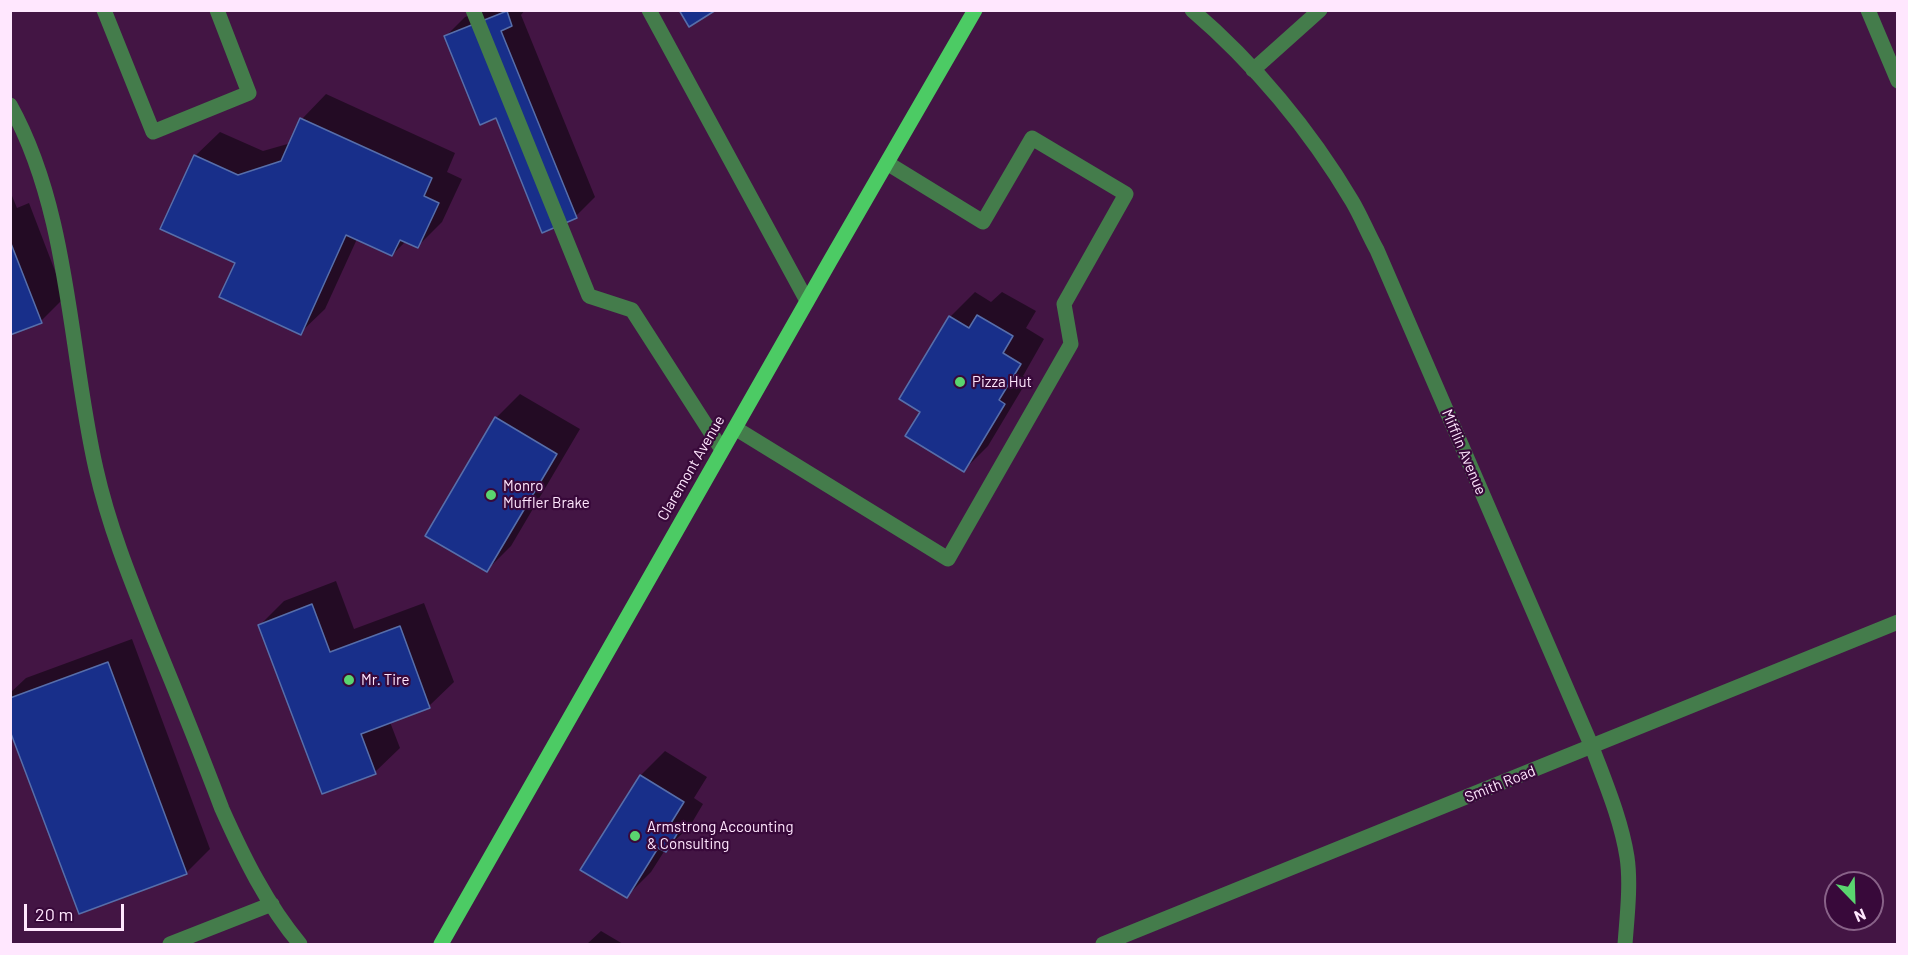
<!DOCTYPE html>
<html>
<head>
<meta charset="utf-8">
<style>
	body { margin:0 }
	#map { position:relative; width:1908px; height:955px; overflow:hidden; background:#431544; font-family:Barlow,sans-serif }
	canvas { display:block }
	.frame { position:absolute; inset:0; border:12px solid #ffe7fe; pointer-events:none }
	.north { position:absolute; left:1824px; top:871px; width:60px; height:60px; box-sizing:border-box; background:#38093a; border:2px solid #886288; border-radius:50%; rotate:157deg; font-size:16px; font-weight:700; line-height:24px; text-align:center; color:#ffe7fe }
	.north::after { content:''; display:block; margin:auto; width:21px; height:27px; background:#5ad56f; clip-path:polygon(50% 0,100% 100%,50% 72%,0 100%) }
	.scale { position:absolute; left:24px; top:904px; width:100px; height:27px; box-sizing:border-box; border:3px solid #ffe7fe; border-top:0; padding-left:8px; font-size:18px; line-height:21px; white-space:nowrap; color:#ffe7fe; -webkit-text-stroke:4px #38093a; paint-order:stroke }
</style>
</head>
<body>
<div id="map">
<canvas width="1908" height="955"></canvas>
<div class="frame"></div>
<div class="north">N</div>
<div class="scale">20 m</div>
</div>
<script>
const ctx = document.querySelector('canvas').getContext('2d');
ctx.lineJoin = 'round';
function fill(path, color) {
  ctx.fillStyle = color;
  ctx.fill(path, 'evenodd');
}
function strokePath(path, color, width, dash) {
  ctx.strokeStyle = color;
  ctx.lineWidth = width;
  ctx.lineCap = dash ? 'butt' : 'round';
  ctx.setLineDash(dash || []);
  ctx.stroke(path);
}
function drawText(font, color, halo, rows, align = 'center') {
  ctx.font = font + ' Barlow,sans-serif';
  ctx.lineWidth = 4.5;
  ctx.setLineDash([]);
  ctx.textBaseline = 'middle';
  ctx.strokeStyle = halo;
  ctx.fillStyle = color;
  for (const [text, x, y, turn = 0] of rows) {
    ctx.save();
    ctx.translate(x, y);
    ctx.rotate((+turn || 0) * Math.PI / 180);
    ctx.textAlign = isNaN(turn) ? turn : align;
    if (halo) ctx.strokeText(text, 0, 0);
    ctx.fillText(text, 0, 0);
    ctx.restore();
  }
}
fill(new Path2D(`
	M 482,10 L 525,10 L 521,15 L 595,197 L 576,216 L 497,116 L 446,36 L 465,17 Z
	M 326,94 L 455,153 L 447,172 L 462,179 L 442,222 L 418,246 L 406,241 L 392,255 L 357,239 L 325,309 L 300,333 L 237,262 L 195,156 L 220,132 L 263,151 L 291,143 L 302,119 Z
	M 10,191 L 17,208 L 29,203 L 65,297 L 41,321 L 10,333 Z
	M 975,292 L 991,302 L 1002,292 L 1036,311 L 1026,328 L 1044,339 L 1023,376 L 1028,379 L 988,446 L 964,470 L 922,411 L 901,399 L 950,317 Z
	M 520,394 L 580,429 L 511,546 L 487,570 L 496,418 Z
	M 336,581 L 354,629 L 424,603 L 454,682 L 429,706 L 390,722 L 400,748 L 375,772 L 260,625 L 284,601 Z
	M 132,639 L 210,849 L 186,873 L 10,727 L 10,693 L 26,678 Z
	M 665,751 L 707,777 L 694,798 L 703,804 L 690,826 L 665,850 L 651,872 L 626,897 L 582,869 L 641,775 Z
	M 601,931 L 623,944 L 587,944 Z`), '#0007');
const building = new Path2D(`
	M 679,10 L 716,10 L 689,27 Z
	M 507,11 L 512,26 L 501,31 L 577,218 L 542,233 L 496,118 L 480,125 L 444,36 Z
	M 300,118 L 432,178 L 424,196 L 439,203 L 418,248 L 400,240 L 392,256 L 346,235 L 301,335 L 219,297 L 235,263 L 160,229 L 194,155 L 238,175 L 281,161 Z
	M 10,241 L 42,323 L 10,335 Z
	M 977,315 L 1013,336 L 1003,353 L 1021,364 L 999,400 L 1005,404 L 964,472 L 905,436 L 920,412 L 899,399 L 949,316 L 969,328 Z
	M 495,417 L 557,454 L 487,572 L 425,536 Z
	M 312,604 L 330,652 L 400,626 L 430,708 L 361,734 L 376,774 L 322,794 L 258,625 Z
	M 108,662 L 187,874 L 79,914 L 10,731 L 10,698 Z
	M 640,775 L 684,802 L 671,823 L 680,829 L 666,852 L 658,848 L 627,898 L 580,870 Z`);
fill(building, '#182f8a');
strokePath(building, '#576eaa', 1.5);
strokePath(new Path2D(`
	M 104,10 L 153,132 L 249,93 L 217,10
	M 473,10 L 589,296 L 632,310 L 722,450
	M 649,10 L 807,301
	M 1192,10 C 1254,63 1310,130 1352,201 C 1361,216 1368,234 1377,250 L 1592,747 C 1605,782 1621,819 1627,857 C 1631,884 1627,917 1625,944
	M 1868,10 L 1898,81
	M 1253,70 L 1320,10
	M 10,105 C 70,213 69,351 96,469 C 109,527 131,581 153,636 C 177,694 200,751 222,809 C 243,856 267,905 300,944
	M 735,428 L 948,559 L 1071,344 L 1064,304 L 1126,194 L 1032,138 L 983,222 L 887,163
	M 170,944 L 272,904
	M 1103,944 L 1898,622`), '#447c4b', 15);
strokePath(new Path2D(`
	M 441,944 L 830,261 L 975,10`), '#4ccb64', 15);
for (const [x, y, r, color] of [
	[960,382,6,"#5ad56f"],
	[491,495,6,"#5ad56f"],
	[349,680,6,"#5ad56f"],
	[635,836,6,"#5ad56f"]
]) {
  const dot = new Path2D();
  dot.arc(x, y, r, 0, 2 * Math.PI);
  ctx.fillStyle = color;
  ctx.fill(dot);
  strokePath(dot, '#38093a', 2);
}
drawText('15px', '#ffe7fe', '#38093a', [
	["Pizza Hut",972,382],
	["Monro",503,486],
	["Muffler Brake",503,503],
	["Mr. Tire",361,680],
	["Armstrong Accounting",647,827],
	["& Consulting",647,844]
], 'left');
drawText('15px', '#ffe7fe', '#38093a', [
	["Mifflin Avenue",1464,452,67],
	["Claremont Avenue",691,468,-60],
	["Smith Road",1500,784,-22]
]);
</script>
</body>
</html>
